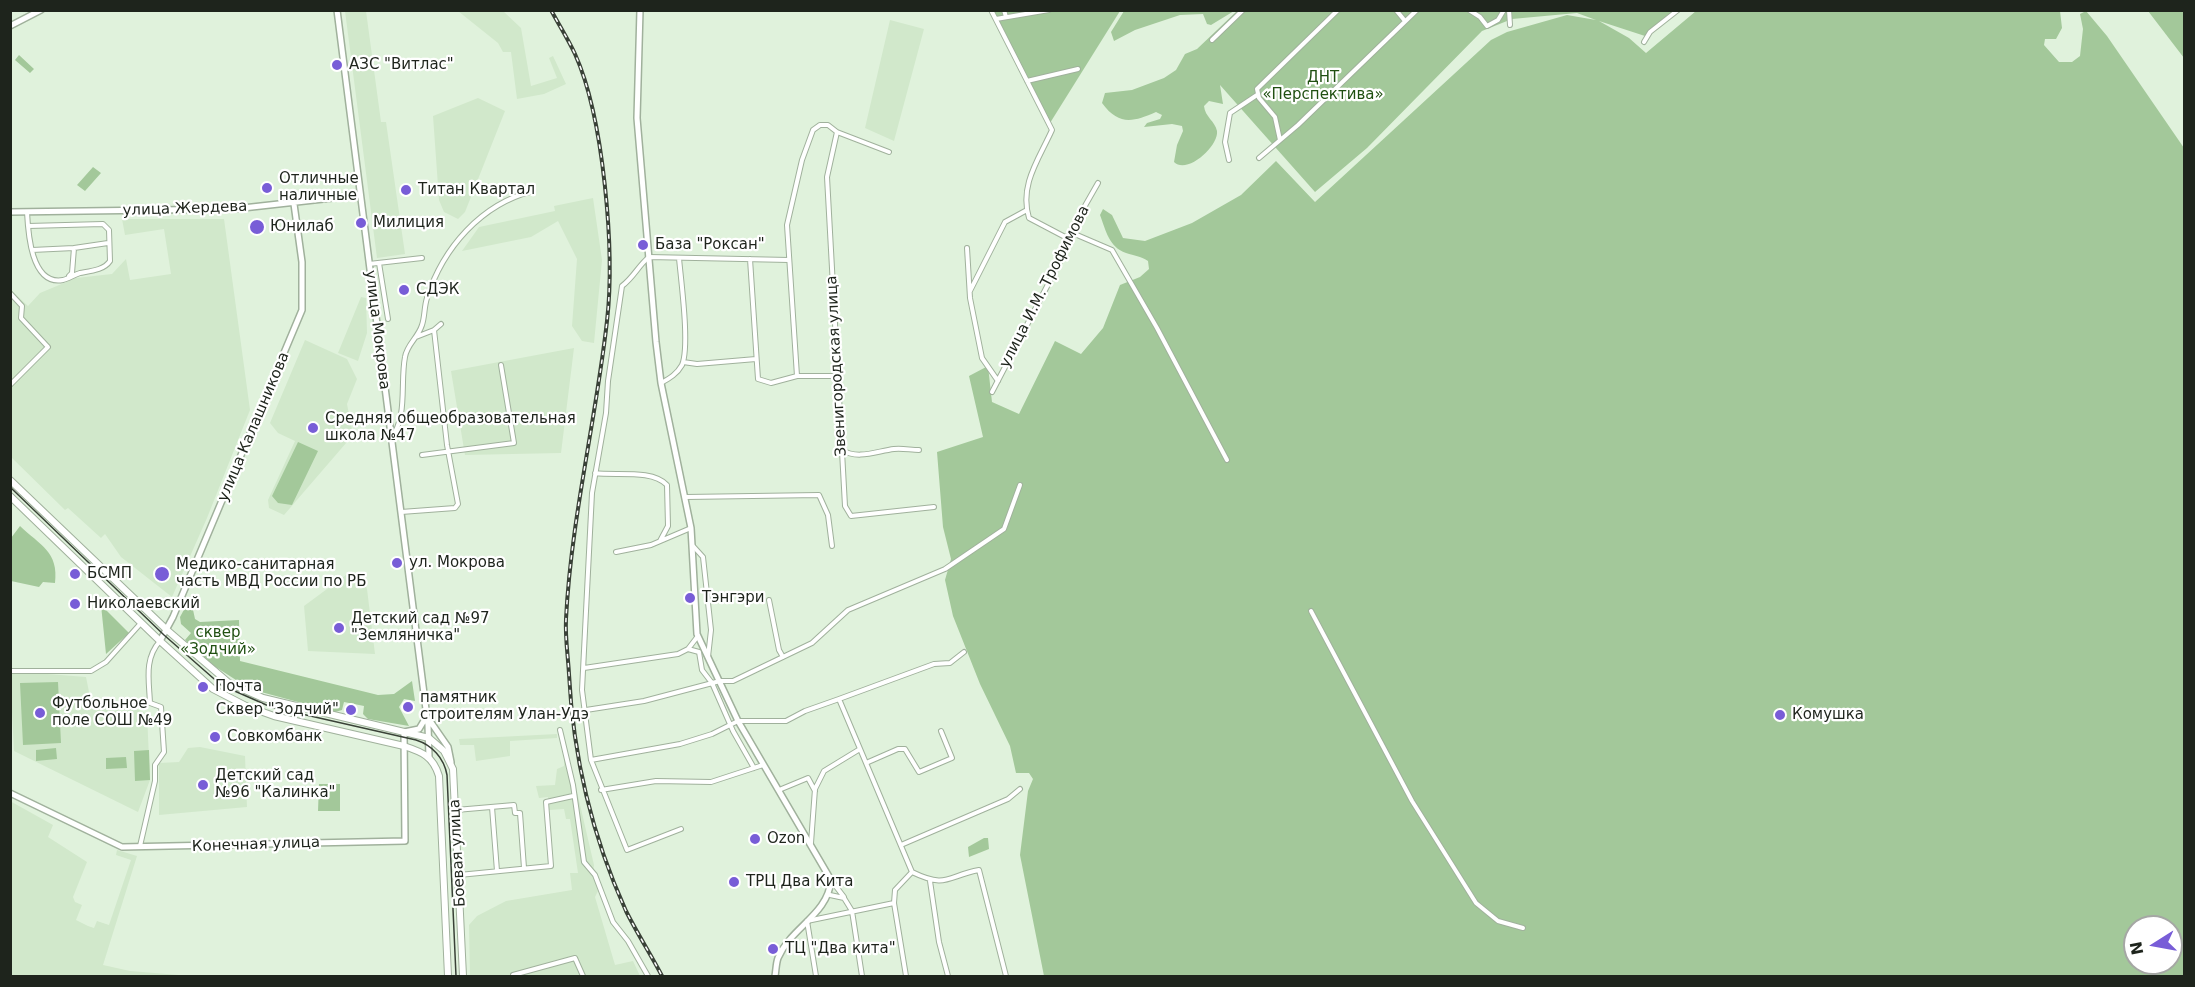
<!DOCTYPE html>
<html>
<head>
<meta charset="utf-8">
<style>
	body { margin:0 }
	#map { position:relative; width:2195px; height:987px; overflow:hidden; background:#e0f2dc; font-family:"DejaVu Sans",sans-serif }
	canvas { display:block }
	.frame { position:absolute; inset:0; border:12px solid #1e241c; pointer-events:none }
	.north { position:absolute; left:2123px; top:915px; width:60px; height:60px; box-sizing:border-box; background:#fff; border:2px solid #a5a7a4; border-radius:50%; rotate:259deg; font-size:16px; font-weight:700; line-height:24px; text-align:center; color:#1e241c }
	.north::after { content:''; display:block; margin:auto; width:21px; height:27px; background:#785dd7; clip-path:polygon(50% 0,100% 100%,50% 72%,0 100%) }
</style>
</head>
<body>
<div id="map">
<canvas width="2195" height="987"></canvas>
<div class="frame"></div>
<div class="north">N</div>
</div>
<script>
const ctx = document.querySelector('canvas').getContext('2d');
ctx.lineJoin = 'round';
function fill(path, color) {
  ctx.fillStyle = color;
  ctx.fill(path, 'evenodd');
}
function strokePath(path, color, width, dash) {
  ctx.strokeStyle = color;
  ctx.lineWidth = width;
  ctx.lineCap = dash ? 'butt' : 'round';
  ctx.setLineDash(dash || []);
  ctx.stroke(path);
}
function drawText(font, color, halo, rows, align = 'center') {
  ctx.font = font + ' "DejaVu Sans",sans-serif';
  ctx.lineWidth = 4.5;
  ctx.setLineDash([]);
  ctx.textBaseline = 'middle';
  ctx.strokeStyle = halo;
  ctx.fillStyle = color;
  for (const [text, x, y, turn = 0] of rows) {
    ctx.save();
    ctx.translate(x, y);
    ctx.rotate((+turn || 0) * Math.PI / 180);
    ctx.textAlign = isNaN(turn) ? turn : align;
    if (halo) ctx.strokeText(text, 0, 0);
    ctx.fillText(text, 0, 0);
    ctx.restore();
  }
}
fill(new Path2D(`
	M 345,11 L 366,11 L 381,122 L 386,122 L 405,254 L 377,258 Z
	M 458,11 L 503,11 L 521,28 L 531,86 L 557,78 L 549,58 L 553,56 L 566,84 L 544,94 L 517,99 L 511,52 L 503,52 L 498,43 Z
	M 890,20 L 924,29 L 894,141 L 865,128 Z
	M 478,98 L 505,111 L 465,212 L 458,219 L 444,212 L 439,200 L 433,116 Z
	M 593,198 L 602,260 L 594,343 L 582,341 L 572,326 L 577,259 L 558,221 L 531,237 L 462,251 L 479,227 L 555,211 L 554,206 Z
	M 122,219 L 224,219 L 250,410 L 207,518 L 172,597 L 121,557 L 105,534 L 101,538 L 68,508 L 65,510 L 11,457 L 10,289 L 28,306 L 40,293 L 76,278 L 112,274 L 126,259 L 130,280 L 171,274 L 164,229 L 125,235 Z
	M 361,297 L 366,298 L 367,333 L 358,361 L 338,353 Z
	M 305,340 L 347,359 L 357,379 L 347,404 L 353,435 L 284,515 L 269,508 L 268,500 L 295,441 L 278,433 L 270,423 Z
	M 574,348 L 561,453 L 465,455 L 451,371 Z
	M 346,575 L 364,582 L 367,589 L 375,654 L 308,651 L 304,606 Z
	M 35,673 L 86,677 L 91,702 L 111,701 L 129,705 L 147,714 L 150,780 L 138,812 L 14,751 L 10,674 Z
	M 557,734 L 557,738 L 510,741 L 510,756 L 476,761 L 474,745 L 460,745 L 459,739 Z
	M 200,747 L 245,756 L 247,807 L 159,815 L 159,763 L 179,762 L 188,748 Z
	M 569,757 L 594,865 L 593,874 L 598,891 L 595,897 L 615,965 L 633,961 L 640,976 L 470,976 L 469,925 L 477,916 L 506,901 L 572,890 L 570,873 L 578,873 L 570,819 L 566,819 L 564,809 L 549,810 L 548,797 L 539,798 L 536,786 L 555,785 L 557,769 L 564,766 L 564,758 Z
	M 10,801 L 53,825 L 48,837 L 87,862 L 73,897 L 75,902 L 82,905 L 76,920 L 88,926 L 94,928 L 97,921 L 109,925 L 131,860 L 116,855 L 117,850 L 137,856 L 103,965 L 130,971 L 191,976 L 11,976 Z`), '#d1e8cb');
fill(new Path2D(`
	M 994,11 L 1120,11 L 1050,123 Z
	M 1124,11 L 1124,10 L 1234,11 L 1211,25 L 1207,24 L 1203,14 L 1180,15 L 1135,30 L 1114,41 L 1111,32 Z
	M 1237,11 L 1681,11 L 1645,36 L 1599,21 L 1629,38 L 1646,53 L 1696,11 L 2060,11 L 2062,28 L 2056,39 L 2045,39 L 2044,45 L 2059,62 L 2072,62 L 2080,56 L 2083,29 L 2080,14 L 2086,11 L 2107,36 L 2184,148 L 2184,976 L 1044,976 L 1020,855 L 1028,791 L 1033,779 L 1029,773 L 1016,773 L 1010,746 L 980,684 L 953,616 L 945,580 L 951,559 L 943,527 L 937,452 L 983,437 L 969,376 L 988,366 L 992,402 L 1019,414 L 1055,341 L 1081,354 L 1103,328 L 1120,285 L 1140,277 L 1149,269 L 1148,261 C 1140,256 1135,256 1126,253 C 1109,247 1106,231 1100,215 L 1103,209 L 1112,215 L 1123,238 L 1145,241 L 1192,223 L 1241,195 L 1276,161 L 1315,202 L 1491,40 L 1507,32 L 1567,15 L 1596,20 L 1577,13 L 1512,19 L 1482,31 L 1367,148 L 1315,192 L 1220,85 L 1223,104 L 1209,101 L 1204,106 C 1205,117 1215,121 1217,131 C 1219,146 1187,175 1174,162 L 1177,145 L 1183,131 L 1182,126 L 1172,124 L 1144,127 L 1147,123 L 1160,119 L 1162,115 L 1156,112 C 1133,122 1119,126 1102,103 L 1105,93 L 1132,90 L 1164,78 L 1176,70 L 1185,54 L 1197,49 ZM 2135,927 L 2171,927 L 2171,963 L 2135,963 Z
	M 2148,11 L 2184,11 L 2184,58 Z
	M 19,55 L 34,69 L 30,73 L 15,60 Z
	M 93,167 L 101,173 L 85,191 L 77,185 Z
	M 298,442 L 318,451 L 292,505 L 278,503 L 272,496 Z
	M 20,526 C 40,545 59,552 55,583 L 43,582 L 39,587 L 11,581 L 11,538 Z
	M 101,605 L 129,633 L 106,654 Z
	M 192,605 L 195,619 L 200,622 L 239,620 L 240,661 L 378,695 L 394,694 L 412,681 L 415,701 L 404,699 L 399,707 L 409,726 L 368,719 L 363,714 L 364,706 L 344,702 L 342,710 L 335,712 L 250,689 L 208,662 L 185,640 L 191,633 L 181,624 L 180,617 L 186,606 Z
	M 58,682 L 61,743 L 23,745 L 20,683 Z
	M 56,748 L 57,759 L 36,761 L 36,750 Z
	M 149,750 L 150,780 L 135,781 L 134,751 Z
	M 126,757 L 127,768 L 106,769 L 106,758 Z
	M 319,784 L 340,784 L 340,811 L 318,811 Z
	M 984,838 L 988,838 L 989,849 L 969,857 L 968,847 Z`), '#a3c89a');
const street = new Path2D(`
	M 991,10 L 1052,130 C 1039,159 1019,185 1029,218 L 1067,238
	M 1004,10 L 1006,17
	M 1396,10 L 1405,21
	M 1469,10 L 1480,17 L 1487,26 L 1498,20 L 1504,10
	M 1509,10 L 1510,25
	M 996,19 L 1049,10
	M 1212,40 L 1243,10
	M 1644,42 L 1650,32 L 1678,10
	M 1027,81 L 1078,69
	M 837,132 L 827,177 L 845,506 L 851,516 L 934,507
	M 1280,140 L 1275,117 L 1259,98 L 1257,89 L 1338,10
	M 1259,158 L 1298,125 L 1417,10
	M 1229,160 L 1225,142 L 1230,113 L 1257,95
	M 27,212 C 28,232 31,286 63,280 C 68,279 74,275 80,273 C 91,271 104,270 110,261 L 109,230 L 103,224 L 28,226
	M 1070,232 L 1112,250 L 1157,328 L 1227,460
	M 967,248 L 970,298 L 982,358 L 998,381
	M 32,250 L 74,248
	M 750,259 L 758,379 L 771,383 L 797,376 L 838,376
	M 379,263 L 388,319
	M 369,264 L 422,258
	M 69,276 L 72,273 L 74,248 L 108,243
	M 970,291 L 1005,222 L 1027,210
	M 10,293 L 22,306 L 21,318 L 48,347 L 10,385
	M 434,330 L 441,324
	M 683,362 L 697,364 L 756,359
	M 797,376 L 787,225 L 802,160 L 813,130 L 820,125 L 828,125 L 837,132 L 889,152
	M 661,383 C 670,378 677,374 682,365 C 690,346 681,281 679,258
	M 992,392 L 1067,248 L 1070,232 L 1098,183
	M 391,438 C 408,417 400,383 405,357 C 407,344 418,338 422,325 C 425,316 424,307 427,298 C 443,248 481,204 533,191
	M 842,450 C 858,460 877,451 894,449 C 902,448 911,450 919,450
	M 422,455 L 514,443 L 501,365
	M 595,473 C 616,476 652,469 667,485 L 668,526 L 660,541
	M 686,497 L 819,495 L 828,515 L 832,546
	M 401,512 L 455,508 L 458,504 L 447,445 L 434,330 L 416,337
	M 693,546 L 703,557 L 711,630 L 708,657
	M 616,552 L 651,545 L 691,528
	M 769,600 L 779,650 L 783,657
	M 1311,611 L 1412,801 L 1476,903 L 1498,921 L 1523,928
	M 383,620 L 414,620
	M 688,649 L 699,652 L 702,670 L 712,683 L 733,731 L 754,768
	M 584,668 L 678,654 L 688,649 L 698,636
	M 10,671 L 91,671 L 106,662 L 141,623
	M 839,699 L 934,664 L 950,663 L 964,652
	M 586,710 L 644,701 L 720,681 L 733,681 L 812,643 L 848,610 L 945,569 L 1004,529 L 1020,485
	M 560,730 L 573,785 L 584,862 L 595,875 L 613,922 L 628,941 L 648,976
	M 591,760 L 680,744 L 712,734 L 738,721 L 786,721 L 805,711 L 839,699 L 912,872
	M 866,763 L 898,749 L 905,749 L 919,772 L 952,758 L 941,731
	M 601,790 L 656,781 L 711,782 L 763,765
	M 779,790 L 808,778 L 815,791
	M 492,807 L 497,871
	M 456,810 L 514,805 L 515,813 L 520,813 L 524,868
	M 681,829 L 627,850 L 591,760 L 582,690 L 592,493 L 606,413 L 608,381 L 622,286 C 634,277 638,266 649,257 L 789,260
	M 811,843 L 815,789 L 824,771 L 860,749
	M 901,845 L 1008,799 L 1020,789
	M 140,846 L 155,781 L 155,765 L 164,752 L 161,707 L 150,703 C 149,680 144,659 160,641
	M 459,875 L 551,866 L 546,802 L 573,796
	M 831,880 L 844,897
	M 930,881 L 939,942 L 948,976
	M 830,895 L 844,898 L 852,911 L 862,976
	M 894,903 L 906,976
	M 513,975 L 575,958 L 583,976
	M 816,976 L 807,921 L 894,903 L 895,890 L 912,872 C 947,889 947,876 979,870 L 1006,976`);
const secondary = new Path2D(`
	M 337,10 L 428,725 L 429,757
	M 640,10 L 637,118 L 656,342 L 661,383 L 691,528 L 697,634 L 738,721 L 831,880 C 828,915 791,927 778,958 C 776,963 776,971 775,976
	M 10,26 L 41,10
	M 10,212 L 234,209 L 359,195
	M 160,641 L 173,617 L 302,310 L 302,262 L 294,204
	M 430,721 L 448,747 L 451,762
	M 10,793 L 122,847 L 405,841 L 404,732 L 419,729 L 425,719`);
const primary = new Path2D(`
	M 10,480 L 167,630 L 229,683 L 263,698 L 429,738 L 444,751 L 453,769 L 463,976
	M 10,496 L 160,641 L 213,689 L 246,706 L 274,716 L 404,746 C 422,752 433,756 439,776 L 448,976`);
strokePath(street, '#a0b19c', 6);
strokePath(secondary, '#a0b19c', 8);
strokePath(primary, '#a0b19c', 8);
strokePath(street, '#fff', 4);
strokePath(secondary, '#fff', 5);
strokePath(primary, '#fff', 6);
strokePath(new Path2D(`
	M 10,487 L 164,635 L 221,685 L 271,707 L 416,740 C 432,745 444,758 447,775 L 456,976`), '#394137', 1.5);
const rail = new Path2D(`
	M 551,10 C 559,25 568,39 575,54 C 604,118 615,252 607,321 C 596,420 571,519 566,619 C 565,637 568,656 569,674 C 573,755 592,836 626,911 C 637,933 651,955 662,976`);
strokePath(rail, '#394137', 4);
strokePath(rail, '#fff', 1.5, [4.5]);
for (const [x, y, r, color] of [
	[337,65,6,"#785dd7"],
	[267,188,6,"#785dd7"],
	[406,190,6,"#785dd7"],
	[361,223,6,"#785dd7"],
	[257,227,8,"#785dd7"],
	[643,245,6,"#785dd7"],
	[404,290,6,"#785dd7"],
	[313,428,6,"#785dd7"],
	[397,563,6,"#785dd7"],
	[75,574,6,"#785dd7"],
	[162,574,8,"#785dd7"],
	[690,598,6,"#785dd7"],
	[75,604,6,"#785dd7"],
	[339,628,6,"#785dd7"],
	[203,687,6,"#785dd7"],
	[408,707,6,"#785dd7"],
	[351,710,6,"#785dd7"],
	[40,713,6,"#785dd7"],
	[1780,715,6,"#785dd7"],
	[215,737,6,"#785dd7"],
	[203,785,6,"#785dd7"],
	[755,839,6,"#785dd7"],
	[734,882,6,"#785dd7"],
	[773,949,6,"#785dd7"]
]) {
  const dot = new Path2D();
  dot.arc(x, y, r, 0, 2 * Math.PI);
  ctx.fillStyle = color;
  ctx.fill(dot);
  strokePath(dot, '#fff', 2);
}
drawText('15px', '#1e241c', '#fff', [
	["АЗС \"Витлас\"",349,65],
	["Отличные",279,179],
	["наличные",279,196],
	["Титан Квартал",418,190],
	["Милиция",373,223],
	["Юнилаб",270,227],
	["База \"Роксан\"",655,245],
	["СДЭК",416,290],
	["Средняя общеобразовательная",325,419],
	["школа №47",325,436],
	["ул. Мокрова",409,563],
	["Медико-санитарная",176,565],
	["часть МВД России по РБ",176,582],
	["БСМП",87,574],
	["Тэнгэри",702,598],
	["Николаевский",87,604],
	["Детский сад №97",351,619],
	["\"Земляничка\"",351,636],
	["Почта",215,687],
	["памятник",420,698],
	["строителям Улан-Удэ",420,715],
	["Футбольное",52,704],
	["поле СОШ №49",52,721],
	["Сквер \"Зодчий\"",339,710,"right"],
	["Комушка",1792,715],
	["Совкомбанк",227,737],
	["Детский сад",215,776],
	["№96 \"Калинка\"",215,793],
	["Ozon",767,839],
	["ТРЦ Два Кита",746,882],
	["ТЦ \"Два кита\"",785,949]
], 'left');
drawText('15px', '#205012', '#fff', [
	["ДНТ",1323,78],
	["«Перспектива»",1323,95],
	["сквер",218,633],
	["«Зодчий»",218,650]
]);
drawText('15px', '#1e241c', '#fff', [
	["улица Жердева",185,209,-2],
	["улица И.М. Трофимова",1045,287,-63],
	["улица Мокрова",377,330,83],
	["Звенигородская улица",837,366,-93],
	["улица Калашникова",254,427,-67],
	["Конечная улица",256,845,-2],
	["Боевая улица",458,853,-93]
]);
</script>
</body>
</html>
